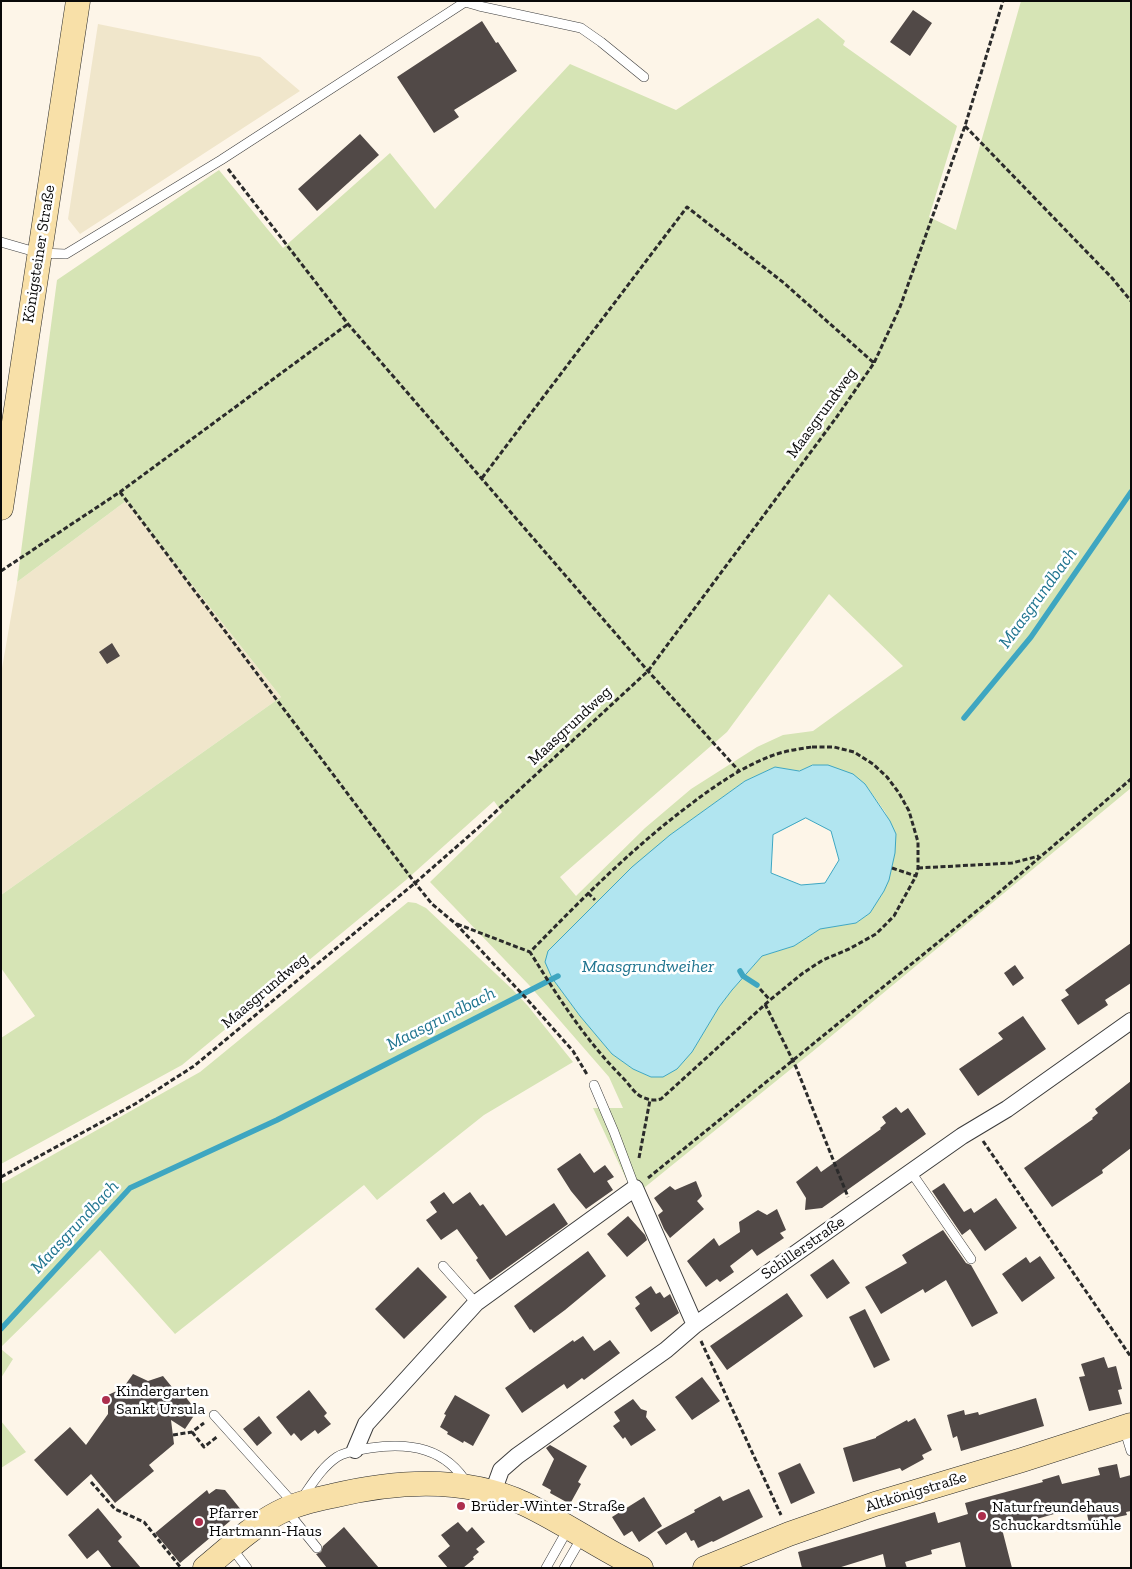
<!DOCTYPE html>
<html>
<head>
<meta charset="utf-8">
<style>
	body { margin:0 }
	#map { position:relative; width:1132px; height:1569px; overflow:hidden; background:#fdf5e8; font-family:"Zilla Slab",serif }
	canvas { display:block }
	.frame { position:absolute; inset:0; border:2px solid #090909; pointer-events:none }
</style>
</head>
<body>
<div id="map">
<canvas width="1132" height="1569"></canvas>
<div class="frame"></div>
</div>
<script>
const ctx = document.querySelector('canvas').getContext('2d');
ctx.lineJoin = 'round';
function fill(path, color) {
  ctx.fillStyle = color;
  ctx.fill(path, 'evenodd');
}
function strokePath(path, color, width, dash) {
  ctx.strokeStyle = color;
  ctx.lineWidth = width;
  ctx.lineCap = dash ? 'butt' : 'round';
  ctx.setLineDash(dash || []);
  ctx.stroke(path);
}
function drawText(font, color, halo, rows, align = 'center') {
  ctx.font = font + ' "Zilla Slab",serif';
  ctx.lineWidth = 5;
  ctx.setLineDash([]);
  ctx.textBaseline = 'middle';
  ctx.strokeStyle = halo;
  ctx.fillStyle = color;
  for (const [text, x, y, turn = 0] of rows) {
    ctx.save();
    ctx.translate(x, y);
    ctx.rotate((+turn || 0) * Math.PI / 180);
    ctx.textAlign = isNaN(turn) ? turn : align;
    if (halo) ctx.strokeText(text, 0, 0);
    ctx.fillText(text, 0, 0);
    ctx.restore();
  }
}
fill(new Path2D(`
	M 98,24 L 260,57 L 300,91 L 80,234 L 68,219 Z
	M 126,501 L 281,697 L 1,895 L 1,674 L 17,582 Z`), '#f0e6cb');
fill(new Path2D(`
	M 1021,1 L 1131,1 L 1131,788 L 812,1052 L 634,1196 L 593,1108 L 623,1108 L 609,1077 L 529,985 L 430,882 L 502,812 L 494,801 L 406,880 L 182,1065 L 1,1164 L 1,1038 L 35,1016 L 1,968 L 1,895 L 281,697 L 126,501 L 17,582 L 57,280 L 219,170 L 283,248 L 390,153 L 435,209 L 570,64 L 676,110 L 818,18 L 845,41 L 843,45 L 957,126 L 929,217 L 956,230 ZM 829,594 L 903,666 L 813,731 L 783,735 L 757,747 L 691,789 L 645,828 L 576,896 L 560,877 L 727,732 ZM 813,765 L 865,784 L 885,812 L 896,834 L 892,868 L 884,891 L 870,913 L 856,923 L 820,929 L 794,946 L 762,956 L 732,990 L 719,1007 L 692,1052 L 651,1077 L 633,1069 L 612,1054 L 580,1016 L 552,978 L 545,961 L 670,835 L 745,781 L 775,767 L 799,771 Z
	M 408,902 L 416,903 L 426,908 L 513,990 L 528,1006 L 573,1062 L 484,1115 L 377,1200 L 364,1185 L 175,1334 L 100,1250 L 1,1347 L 1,1184 L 200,1072 Z
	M 1,1349 L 13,1359 L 1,1378 Z
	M 1,1421 L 26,1452 L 1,1468 Z`), '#d6e4b5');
const water = new Path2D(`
	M 813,765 L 828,765 L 853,774 L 865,784 L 890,821 L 896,834 L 895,853 L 889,880 L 884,891 L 870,913 L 856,923 L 820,929 L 794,946 L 762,956 L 732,990 L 719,1007 L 692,1052 L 677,1069 L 663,1077 L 651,1077 L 633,1069 L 612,1054 L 580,1016 L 552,978 L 545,962 L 548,951 L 632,867 L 670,835 L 745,781 L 775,767 L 799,771 ZM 806,818 L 831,831 L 839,860 L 825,883 L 801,885 L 771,873 L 773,835 Z`);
fill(water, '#b1e5f0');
strokePath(water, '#3ea6c1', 1);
strokePath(new Path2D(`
	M 964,718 L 1031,637 L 1131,492
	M 740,971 L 743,976 L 757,985
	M 1,1329 L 130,1188 L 277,1120 L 558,976`), '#3ea6c1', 5.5);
fill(new Path2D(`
	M 913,10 L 932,23 L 910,56 L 890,42 Z
	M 482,21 L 496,43 L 498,42 L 517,71 L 454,110 L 459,117 L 434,133 L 397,77 Z
	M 360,134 L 379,155 L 317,211 L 298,189 Z
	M 112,643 L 120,656 L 107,664 L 99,652 Z
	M 1131,943 L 1131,983 L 1105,1000 L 1108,1005 L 1078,1025 L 1061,1000 L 1069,995 L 1065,990 Z
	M 1015,965 L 1024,978 L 1013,986 L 1004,973 Z
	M 1023,1016 L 1046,1049 L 978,1096 L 959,1069 L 1003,1039 L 998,1033 Z
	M 1131,1081 L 1131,1148 L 1102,1170 L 1103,1173 L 1052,1207 L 1024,1168 L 1093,1119 L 1092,1118 L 1098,1113 L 1095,1109 Z
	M 896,1107 L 901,1113 L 908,1108 L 926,1134 L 822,1208 L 805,1210 L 806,1198 L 796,1182 L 817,1166 L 821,1172 L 881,1129 L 880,1128 L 886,1123 L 882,1117 Z
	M 580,1153 L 594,1173 L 605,1165 L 614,1177 L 607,1181 L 613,1190 L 586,1209 L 571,1191 L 557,1169 Z
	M 696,1181 L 702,1196 L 697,1201 L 704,1209 L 670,1238 L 664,1229 L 658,1215 L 663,1211 L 654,1198 L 670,1186 L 675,1190 Z
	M 944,1183 L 964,1212 L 971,1208 L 974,1213 L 996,1198 L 1017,1228 L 985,1251 L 970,1229 L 962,1235 L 932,1191 Z
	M 444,1192 L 453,1204 L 470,1192 L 480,1206 L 483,1204 L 506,1236 L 554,1203 L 568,1224 L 490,1280 L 476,1260 L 478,1258 L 457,1229 L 441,1240 L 426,1220 L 437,1212 L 430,1202 Z
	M 777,1209 L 786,1230 L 780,1233 L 784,1238 L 757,1256 L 752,1249 L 730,1266 L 734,1272 L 720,1282 L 717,1279 L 706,1287 L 687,1261 L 714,1238 L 719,1246 L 740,1232 L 739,1222 L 758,1210 L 767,1215 Z
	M 628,1216 L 645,1235 L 647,1240 L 627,1257 L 607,1234 Z
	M 943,1230 L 966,1263 L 971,1265 L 998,1313 L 972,1327 L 946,1280 L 925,1293 L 923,1289 L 881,1314 L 865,1287 L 907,1263 L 902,1255 Z
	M 588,1251 L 606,1276 L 565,1310 L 534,1333 L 531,1329 L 530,1330 L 514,1306 Z
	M 1040,1256 L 1055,1278 L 1022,1302 L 1002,1274 L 1026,1257 L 1030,1263 Z
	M 833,1259 L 850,1283 L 827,1299 L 810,1275 Z
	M 418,1267 L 447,1297 L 404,1339 L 375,1309 Z
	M 651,1286 L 656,1294 L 660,1292 L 664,1298 L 670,1294 L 679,1313 L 651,1332 L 635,1308 L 640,1304 L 635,1297 Z
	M 787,1293 L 803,1316 L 727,1370 L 710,1346 Z
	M 865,1309 L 890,1360 L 874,1368 L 849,1317 Z
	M 583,1336 L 594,1351 L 610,1340 L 620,1353 L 584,1380 L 582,1378 L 567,1389 L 564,1384 L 522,1413 L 505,1388 L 573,1340 L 574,1342 Z
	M 1104,1357 L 1108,1368 L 1116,1366 L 1122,1389 L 1118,1390 L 1122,1404 L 1089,1411 L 1079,1377 L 1085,1376 L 1081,1364 Z
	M 133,1374 L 148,1381 L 163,1376 L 180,1397 L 184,1395 L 192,1405 L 189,1407 L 195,1414 L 185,1429 L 171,1420 L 174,1444 L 149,1465 L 154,1471 L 115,1503 L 91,1474 L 67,1496 L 34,1460 L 70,1427 L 86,1445 L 108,1414 L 108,1395 L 123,1388 Z
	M 702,1377 L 720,1401 L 692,1420 L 675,1397 Z
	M 309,1390 L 327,1413 L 324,1416 L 331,1424 L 318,1434 L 315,1430 L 301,1441 L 294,1433 L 291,1436 L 276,1417 Z
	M 455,1395 L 490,1415 L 473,1446 L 464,1441 L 463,1443 L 447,1434 L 448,1432 L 440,1427 L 446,1415 L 444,1414 Z
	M 1036,1398 L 1044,1426 L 961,1451 L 957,1436 L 953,1438 L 947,1415 L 964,1410 L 965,1415 L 978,1412 L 979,1415 Z
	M 633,1399 L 641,1409 L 647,1411 L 646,1417 L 656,1430 L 631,1446 L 625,1437 L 623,1439 L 613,1426 L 620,1421 L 614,1412 Z
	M 259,1416 L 272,1433 L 257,1446 L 243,1429 Z
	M 915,1418 L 932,1450 L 922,1455 L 924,1459 L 902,1471 L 900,1468 L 853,1482 L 843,1448 L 876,1438 L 876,1437 L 907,1420 L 908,1422 Z
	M 550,1445 L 587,1466 L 578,1482 L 581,1484 L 570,1504 L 550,1493 L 551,1490 L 542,1485 L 554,1459 L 546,1448 Z
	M 800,1463 L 815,1493 L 791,1504 L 778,1473 Z
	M 1117,1464 L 1120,1478 L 1131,1475 L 1131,1511 L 1126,1512 L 1127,1515 L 1089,1523 L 1085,1505 L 1002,1529 L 1012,1568 L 966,1568 L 960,1542 L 931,1550 L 932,1554 L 905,1562 L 907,1568 L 886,1568 L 883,1554 L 838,1568 L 802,1568 L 798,1552 L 935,1512 L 938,1523 L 968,1514 L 965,1503 L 1043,1482 L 1042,1480 L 1059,1475 L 1062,1484 L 1100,1475 L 1098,1468 Z
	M 216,1489 L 225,1490 L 242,1511 L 180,1563 L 155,1533 L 207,1490 L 209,1494 Z
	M 749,1489 L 763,1517 L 713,1542 L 712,1541 L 698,1548 L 694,1540 L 691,1541 L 686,1532 L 666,1545 L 657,1532 L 695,1512 L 694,1510 L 720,1496 L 723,1501 Z
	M 644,1497 L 662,1526 L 639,1542 L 632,1531 L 624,1536 L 612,1517 Z
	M 98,1508 L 122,1537 L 118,1541 L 141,1568 L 112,1568 L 98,1550 L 87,1559 L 68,1535 Z
	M 458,1522 L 467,1532 L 472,1527 L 485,1542 L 476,1549 L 479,1552 L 473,1557 L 474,1559 L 463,1568 L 448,1568 L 438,1556 L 450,1546 L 441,1535 Z
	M 344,1527 L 379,1568 L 327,1568 L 316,1554 L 321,1552 L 323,1546 Z`), '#514947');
const lane = new Path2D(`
	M 1,242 L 39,253 L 66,254 L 221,160 L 465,2 L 479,6 L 581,28 L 601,42 L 644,77
	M 594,1085 L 614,1132 L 635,1188
	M 911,1172 L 971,1259
	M 443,1266 L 476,1303
	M 214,1415 L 295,1505
	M 1124,1428 L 1131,1451
	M 302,1498 C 312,1484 322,1467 337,1457 C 346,1451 360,1450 370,1448 C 410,1442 446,1448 468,1485
	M 287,1511 L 317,1548
	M 231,1547 L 247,1568
	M 546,1568 L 568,1529
	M 564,1568 L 582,1537`);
const street = new Path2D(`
	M 355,1450 L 366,1424 L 476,1303 L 635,1188 L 695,1325
	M 493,1492 L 501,1470 L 517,1456 L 666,1350 L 695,1325 L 854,1212 L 962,1136 L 1007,1109 L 1131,1021`);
const secondary = new Path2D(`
	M 1,508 L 78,1
	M 205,1568 C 228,1549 251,1527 278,1513 C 295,1504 313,1500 332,1496 C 394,1481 465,1476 525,1504 C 565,1523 601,1549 641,1568
	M 705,1568 L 789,1534 L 875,1504 L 1022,1460 L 1131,1425`);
strokePath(lane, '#3c3c3c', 10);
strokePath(street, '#3c3c3c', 18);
strokePath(secondary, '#2b2b2b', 25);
strokePath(new Path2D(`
	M 965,126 L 1112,278 L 1131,301
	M 228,169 L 348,324 L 648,671 L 739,771
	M 482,478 L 687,207 L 784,283 L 874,363
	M 120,492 L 415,883 L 432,904 L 456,924 L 526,998 L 573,1051 L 588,1076
	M 1,571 L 120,492 L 348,324
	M 812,747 L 834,747 L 854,752 L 873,764 L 887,777 L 899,793 L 909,811 L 918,842 L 918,868 L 916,876 L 894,916 L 876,934 L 849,949 L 823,960 L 803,973 L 770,1000 L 661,1099 C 654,1101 649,1100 642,1097 C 635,1094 629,1084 623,1078 C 586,1041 558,997 530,952 C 580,901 630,850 687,807 C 713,787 740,768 771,756 C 784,751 798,749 812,747 Z
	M 892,868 L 916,876
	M 918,868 L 1012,863 L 1039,856
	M 588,893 L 595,900
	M 457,924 L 530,952
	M 760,989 L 770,1000
	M 765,1004 L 796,1067 L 848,1197
	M 983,1141 L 1131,1357
	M 639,1158 L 650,1100
	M 1,1177 L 135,1104 L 194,1066 L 415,883 L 478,828 L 648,671 L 836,418 L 874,363 L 900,307 L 965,126 L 1003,1
	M 648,1178 L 989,901 L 1131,779
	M 701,1341 L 781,1515
	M 192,1432 L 204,1447 L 218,1436
	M 173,1435 L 192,1432 L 204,1423
	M 91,1482 L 115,1509 L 144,1522 L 181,1568`), '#2b2b2b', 3, [5, 2.5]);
strokePath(lane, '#fff', 9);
strokePath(street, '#fff', 16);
strokePath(secondary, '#f8e0a8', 24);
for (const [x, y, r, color] of [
	[106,1400,5,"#ad2e4d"],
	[461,1506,5,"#ad2e4d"],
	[982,1516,5,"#ad2e4d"],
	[199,1522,5,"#ad2e4d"]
]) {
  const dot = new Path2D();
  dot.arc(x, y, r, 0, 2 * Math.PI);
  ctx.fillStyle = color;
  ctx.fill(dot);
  strokePath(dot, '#fff', 2);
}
drawText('16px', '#090909', '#fff', [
	["Königsteiner Straße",39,254,-81],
	["Maasgrundweg",822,413,-54],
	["Maasgrundweg",570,726,-43],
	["Maasgrundweg",265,991,-40],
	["Schillerstraße",803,1248,-35],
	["Altkönigstraße",916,1492,-17]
]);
drawText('16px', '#090909', '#fff', [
	["Kindergarten",116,1391],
	["Sankt Ursula",116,1409],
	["Brüder-Winter-Straße",471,1506],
	["Naturfreundehaus",992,1507],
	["Schuckardtsmühle",992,1525],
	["Pfarrer",209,1513],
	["Hartmann-Haus",209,1531]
], 'left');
drawText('italic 18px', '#1f748f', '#fff', [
	["Maasgrundbach",1038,598,-54],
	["Maasgrundweiher",648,967],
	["Maasgrundbach",441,1019,-27],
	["Maasgrundbach",75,1227,-47]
]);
</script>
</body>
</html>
